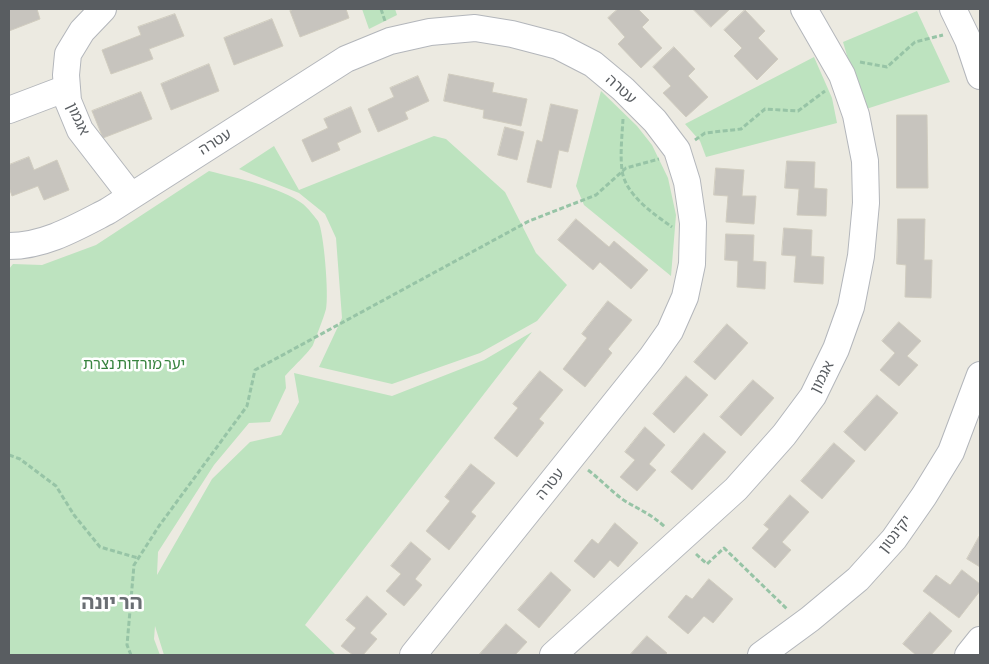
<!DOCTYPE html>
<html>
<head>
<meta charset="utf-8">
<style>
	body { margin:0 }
	#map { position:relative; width:989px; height:664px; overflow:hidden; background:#eceae1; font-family:"Asap Condensed",sans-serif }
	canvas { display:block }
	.frame { position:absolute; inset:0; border:10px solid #595d61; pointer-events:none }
</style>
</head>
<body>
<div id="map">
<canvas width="989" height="664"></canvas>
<div class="frame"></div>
</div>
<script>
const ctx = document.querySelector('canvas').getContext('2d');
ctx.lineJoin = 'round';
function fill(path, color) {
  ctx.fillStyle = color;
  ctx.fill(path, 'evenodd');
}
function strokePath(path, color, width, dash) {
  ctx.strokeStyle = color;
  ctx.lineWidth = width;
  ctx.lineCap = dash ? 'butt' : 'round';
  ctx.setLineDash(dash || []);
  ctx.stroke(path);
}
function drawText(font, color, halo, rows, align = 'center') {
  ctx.font = font + ' "Asap Condensed","Noto Sans Hebrew",sans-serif';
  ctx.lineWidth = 5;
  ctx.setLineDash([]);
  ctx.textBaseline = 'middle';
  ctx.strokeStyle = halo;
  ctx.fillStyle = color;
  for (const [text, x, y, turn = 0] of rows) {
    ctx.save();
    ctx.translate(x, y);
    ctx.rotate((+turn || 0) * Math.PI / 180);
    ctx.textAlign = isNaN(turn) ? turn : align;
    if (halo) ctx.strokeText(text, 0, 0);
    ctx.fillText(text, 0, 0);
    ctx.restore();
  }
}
fill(new Path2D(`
	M 362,9 L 395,9 L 397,15 L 369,29 Z
	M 917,11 L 950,82 L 863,110 L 843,42 Z
	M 814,57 L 832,98 L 837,123 L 706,157 L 700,141 L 685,124 Z
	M 601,91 L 637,126 L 652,145 L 668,178 L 676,215 L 671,276 L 584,205 L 576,186 Z
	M 434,136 L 446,139 L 505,192 L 536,253 L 567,285 L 537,321 L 480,353 L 392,384 L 319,367 L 342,318 L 336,238 L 325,214 L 299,193 L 239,169 L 274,146 L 299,190 Z
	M 209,171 C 236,178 281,187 303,204 C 308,208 314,216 318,221 C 324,231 329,296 326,309 C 323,320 317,334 313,345 C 309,352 292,368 285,376 L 286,388 L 270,422 L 249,423 L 214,465 L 158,552 L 157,575 L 212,479 L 250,442 L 281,435 L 299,402 L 294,373 L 392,396 L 484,360 L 532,332 L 305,625 L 336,655 L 164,655 L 155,626 L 154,639 L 160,655 L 9,655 L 9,269 L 13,264 L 42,265 L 96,245 Z`), '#bde3bf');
const building = new Path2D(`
	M 9,9 L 37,9 L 40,19 L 9,31 Z
	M 294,9 L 346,9 L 349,18 L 300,37 L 290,11 Z
	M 618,9 L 638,9 L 649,20 L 642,27 L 662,48 L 641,68 L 618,44 L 625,37 L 608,18 Z
	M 693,9 L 730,9 L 711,27 Z
	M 745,10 L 765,31 L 758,38 L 778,59 L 757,80 L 734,56 L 742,48 L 724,30 Z
	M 175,14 L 184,36 L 149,49 L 153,59 L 111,74 L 102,50 L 141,35 L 138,27 Z
	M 272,19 L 283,46 L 234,65 L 224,38 Z
	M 674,47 L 695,69 L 688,76 L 708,97 L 686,117 L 663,93 L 671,86 L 653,67 Z
	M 209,64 L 219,91 L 171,110 L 161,84 Z
	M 449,74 L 494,83 L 492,92 L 527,99 L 521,126 L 483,118 L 484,110 L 444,101 Z
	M 418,76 L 429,101 L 405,112 L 408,119 L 378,132 L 368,109 L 394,97 L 390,88 Z
	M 141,92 L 152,119 L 103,138 L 92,111 Z
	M 551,104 L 578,110 L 568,152 L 559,150 L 551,188 L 527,182 L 537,140 L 542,142 Z
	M 351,107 L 361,132 L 337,143 L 340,150 L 312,162 L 302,140 L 328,128 L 324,119 Z
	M 897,115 L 927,115 L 928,188 L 897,188 Z
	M 505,127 L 524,132 L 517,160 L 498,155 Z
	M 29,157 L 34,170 L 57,160 L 69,190 L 44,200 L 38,186 L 12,196 L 9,187 L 9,165 Z
	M 787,161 L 815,162 L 814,188 L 827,189 L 826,216 L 797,215 L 799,189 L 785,188 Z
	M 716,168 L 744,170 L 742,196 L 756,196 L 754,224 L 726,222 L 728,196 L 714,195 Z
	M 576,219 L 609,247 L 614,241 L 648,270 L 631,289 L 600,262 L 593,270 L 558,240 Z
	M 898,219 L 925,219 L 924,260 L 932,260 L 931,298 L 905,297 L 906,265 L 897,264 Z
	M 784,228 L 812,230 L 811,256 L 824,257 L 823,284 L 794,282 L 796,256 L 782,255 Z
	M 726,234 L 754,235 L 753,261 L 766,262 L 765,289 L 737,287 L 738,261 L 725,260 Z
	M 608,301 L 632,320 L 608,349 L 612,353 L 585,387 L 563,369 L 587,338 L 582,334 Z
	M 899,322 L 921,341 L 907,356 L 918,365 L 899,386 L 880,370 L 895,353 L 882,341 Z
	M 727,324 L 748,343 L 715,380 L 694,362 Z
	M 540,371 L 563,390 L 539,419 L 544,423 L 517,457 L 494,438 L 518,408 L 513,404 Z
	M 686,376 L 708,395 L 674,433 L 653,414 Z
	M 753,380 L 774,398 L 741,436 L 720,417 Z
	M 877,395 L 898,413 L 865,451 L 844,432 Z
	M 645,427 L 665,445 L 649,464 L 656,470 L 637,491 L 620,477 L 635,460 L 625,452 Z
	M 704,433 L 726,452 L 692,490 L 671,472 Z
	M 834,443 L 855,461 L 822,499 L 801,481 Z
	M 471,464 L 495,483 L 471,512 L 476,516 L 449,550 L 426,531 L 450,501 L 445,497 Z
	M 790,495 L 809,512 L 782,542 L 791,550 L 775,568 L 752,548 L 769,529 L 764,525 Z
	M 615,523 L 638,543 L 618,567 L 610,560 L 594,578 L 574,561 L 592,539 L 598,544 Z
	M 980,535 L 980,567 L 967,559 Z
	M 411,542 L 431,559 L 415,579 L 422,585 L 404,606 L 386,591 L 401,574 L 391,566 Z
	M 962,570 L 980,584 L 980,591 L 959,618 L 923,591 L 936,575 L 950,585 Z
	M 551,572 L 571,590 L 539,628 L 518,610 Z
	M 709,579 L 733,599 L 713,623 L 704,616 L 688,634 L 668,617 L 686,595 L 692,599 Z
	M 367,596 L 387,614 L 370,633 L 377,639 L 363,655 L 353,655 L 341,646 L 356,628 L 346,620 Z
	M 930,612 L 952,631 L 931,655 L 916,655 L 903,644 Z
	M 506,624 L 527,642 L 515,655 L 479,655 Z
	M 647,636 L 667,653 L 664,655 L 630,655 Z`);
fill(building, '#c7c4be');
strokePath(building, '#d0ccbf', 1);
const minor = new Path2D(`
	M 103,9 L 82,31 L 68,54 L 66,75 L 68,101 L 80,130 L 131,196
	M 953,9 L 968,40 L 980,76
	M 9,110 L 67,88
	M 9,246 C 45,246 77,227 108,211 L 346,59 L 390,41 L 430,32 L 475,28 L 512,34 L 558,46 L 593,64 L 623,89 L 655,121 L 677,150 L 687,182 L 693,223 L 692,264 L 685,297 L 670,331 L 651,358 L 413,655
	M 553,655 L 736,489 L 784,435 L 813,396 L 836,349 L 851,307 L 861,256 L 866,203 L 865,161 L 856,115 L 842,75 L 804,9
	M 761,655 L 810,619 L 858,579 L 894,539 L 924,496 L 951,452 L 980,375
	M 968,655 L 980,640`);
strokePath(minor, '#b3b6bb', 28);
strokePath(new Path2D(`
	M 381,9 L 385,21
	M 860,62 L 887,67 L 915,42 L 943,35
	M 623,119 C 622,136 620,154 622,170 C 625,195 654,214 672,227
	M 695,140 L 705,133 L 741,129 L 765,109 L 798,111 L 825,91
	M 9,455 L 20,459 L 56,486 L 74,515 L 100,547 L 138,558
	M 588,470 C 601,480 612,492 625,501 C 640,510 651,514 665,527
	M 696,554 L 707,564 L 724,548 L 787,609
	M 131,655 L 127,645 L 134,565 L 159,526 L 247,406 L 255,370 L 529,221 L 596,195 L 626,168 L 659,159`), '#97c4a6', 3, [5, 2.5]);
strokePath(minor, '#fff', 26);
drawText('15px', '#595d61', '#fff', [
	["עטרה",621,89,43],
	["אגמון",78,119,65],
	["עטרה",215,142,-32],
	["אגמון",822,377,-63],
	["עטרה",550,484,-51],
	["יקינטון",895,534,-52]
]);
drawText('15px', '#37833e', '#fff', [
	["יער מורדות נצרת",134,364]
]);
drawText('bold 20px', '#6a6e73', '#fff', [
	["הר יונה",112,603]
]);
</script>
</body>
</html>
